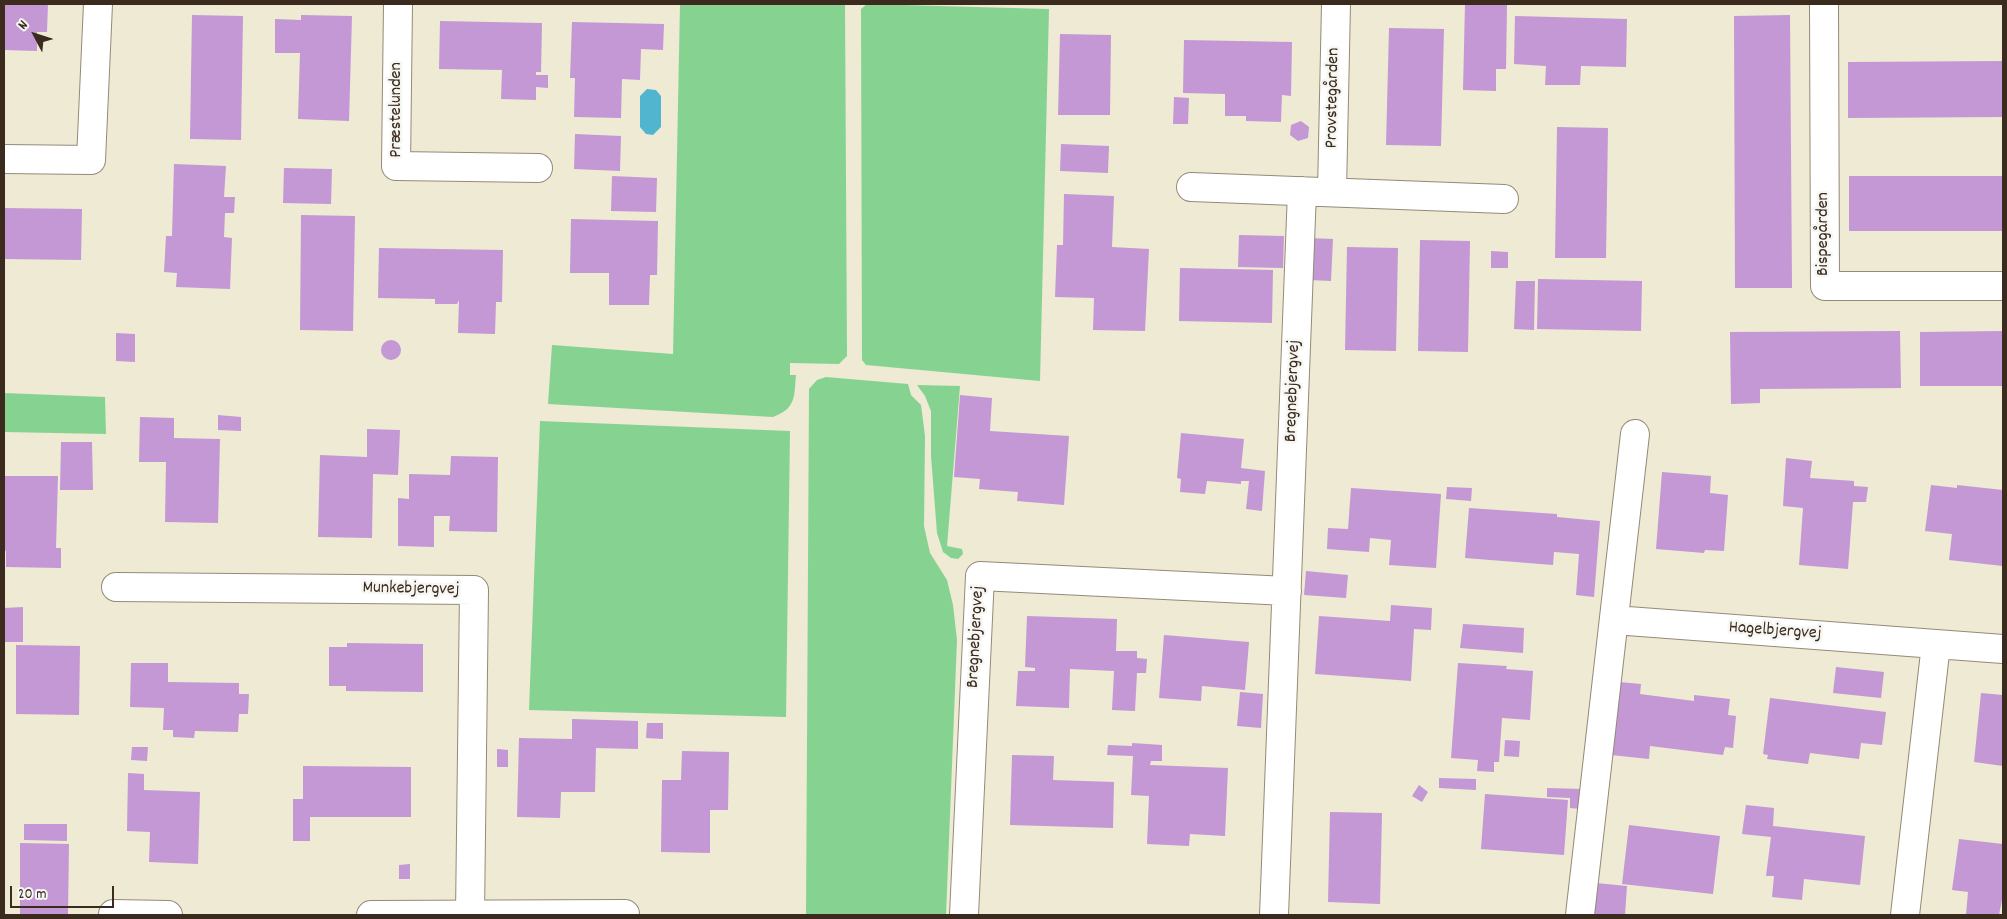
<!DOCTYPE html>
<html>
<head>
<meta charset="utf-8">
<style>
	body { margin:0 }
	#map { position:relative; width:2007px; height:919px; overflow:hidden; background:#eeead4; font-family:Dekko,sans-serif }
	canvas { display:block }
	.frame { position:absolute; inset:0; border:5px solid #3b2a1e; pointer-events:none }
	.north { position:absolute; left:10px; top:10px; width:50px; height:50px; -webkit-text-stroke:4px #f6f6f2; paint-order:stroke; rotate:310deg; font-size:14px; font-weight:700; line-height:20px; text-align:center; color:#3b2a1e }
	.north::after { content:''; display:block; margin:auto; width:18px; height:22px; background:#3b2a1e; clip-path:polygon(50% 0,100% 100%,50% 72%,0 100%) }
	.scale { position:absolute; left:10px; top:886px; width:104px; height:22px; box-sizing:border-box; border:2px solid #3b2a1e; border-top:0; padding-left:6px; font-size:15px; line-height:18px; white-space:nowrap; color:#3b2a1e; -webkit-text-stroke:4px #f6f6f2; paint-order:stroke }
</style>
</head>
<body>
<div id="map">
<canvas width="2007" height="919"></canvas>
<div class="frame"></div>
<div class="north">N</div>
<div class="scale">20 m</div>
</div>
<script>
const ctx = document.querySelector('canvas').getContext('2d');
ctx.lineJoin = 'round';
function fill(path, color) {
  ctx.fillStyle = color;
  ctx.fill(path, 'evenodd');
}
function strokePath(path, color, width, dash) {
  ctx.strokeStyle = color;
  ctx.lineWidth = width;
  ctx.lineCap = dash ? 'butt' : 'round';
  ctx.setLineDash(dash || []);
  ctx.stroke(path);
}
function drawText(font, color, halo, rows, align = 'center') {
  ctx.font = font + ' Dekko,sans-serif';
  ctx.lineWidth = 5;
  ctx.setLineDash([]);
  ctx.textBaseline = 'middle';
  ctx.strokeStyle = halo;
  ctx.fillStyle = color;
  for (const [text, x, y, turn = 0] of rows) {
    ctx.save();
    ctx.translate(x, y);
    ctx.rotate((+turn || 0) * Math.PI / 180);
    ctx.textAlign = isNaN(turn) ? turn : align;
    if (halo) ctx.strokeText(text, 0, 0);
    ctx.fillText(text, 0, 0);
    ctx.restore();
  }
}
fill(new Path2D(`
	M 680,4 L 845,4 L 847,356 L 839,364 L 790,363 L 790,375 L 796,375 C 794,398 796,408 773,417 L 548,404 L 552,345 L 673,354 Z
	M 867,4 L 1049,9 L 1040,381 L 866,365 L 862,360 L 861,9 Z
	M 826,377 L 908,384 L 911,395 L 921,405 L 925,436 L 924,526 L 930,553 L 947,580 L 953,605 L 957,640 L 946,915 L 806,915 L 809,389 L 817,380 Z
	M 917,385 L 960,386 L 947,546 L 962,549 L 963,554 L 958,559 L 951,558 L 943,552 L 937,533 L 931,456 L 931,411 L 925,396 Z
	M 4,393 L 105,397 L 106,434 L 4,432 Z
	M 540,421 L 790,431 L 786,717 L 529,710 Z`), '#86d391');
fill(new Path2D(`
	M 647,89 L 656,90 L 661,96 L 661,127 L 653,135 L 646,134 L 640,127 L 640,96 Z`), '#51b5d0');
fill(new Path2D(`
	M 4,4 L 48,4 L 47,32 L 37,32 L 37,51 L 4,50 Z
	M 1465,4 L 1507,5 L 1506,69 L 1496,69 L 1496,91 L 1463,90 Z
	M 192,15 L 243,16 L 241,140 L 190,139 Z
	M 301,15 L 352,16 L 349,121 L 298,119 L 300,53 L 275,53 L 275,19 L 301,20 Z
	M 1790,15 L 1792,288 L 1735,288 L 1734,16 Z
	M 1515,16 L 1627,19 L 1626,67 L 1581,66 L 1580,85 L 1545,85 L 1546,66 L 1514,64 Z
	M 440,21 L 542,23 L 541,72 L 536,72 L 536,75 L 548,75 L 548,88 L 536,87 L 536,100 L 501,99 L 502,70 L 439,69 Z
	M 572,22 L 664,24 L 663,50 L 641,49 L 640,80 L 622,79 L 621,118 L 574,117 L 575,78 L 570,78 Z
	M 1389,28 L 1444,29 L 1441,146 L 1386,145 Z
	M 1060,34 L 1111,35 L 1110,115 L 1058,115 Z
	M 1184,40 L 1292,42 L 1291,96 L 1282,95 L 1281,122 L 1246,121 L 1246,116 L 1225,116 L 1225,94 L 1183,93 Z
	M 2003,61 L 2003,117 L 1848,118 L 1848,62 Z
	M 1174,97 L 1189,98 L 1188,124 L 1173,124 Z
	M 1301,121 L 1309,127 L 1308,138 L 1298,141 L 1290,135 L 1291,125 Z
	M 1557,127 L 1608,128 L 1606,258 L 1555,258 Z
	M 575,134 L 621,136 L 620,171 L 574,169 Z
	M 1061,144 L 1109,146 L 1108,173 L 1060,171 Z
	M 174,164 L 226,166 L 224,197 L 235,197 L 234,213 L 225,213 L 224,237 L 232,238 L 230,289 L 176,287 L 177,273 L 164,272 L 166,236 L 172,236 Z
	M 284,168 L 332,169 L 331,204 L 283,203 Z
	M 612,176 L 657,178 L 656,212 L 611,211 Z
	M 1849,176 L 2003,176 L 2003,231 L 1849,231 Z
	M 1064,194 L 1114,196 L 1112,247 L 1149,249 L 1145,331 L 1093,330 L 1094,298 L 1055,297 L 1057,245 L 1063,245 Z
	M 4,208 L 82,209 L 81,260 L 4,259 Z
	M 301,215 L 355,216 L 353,331 L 300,330 Z
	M 571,219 L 658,221 L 657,275 L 650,275 L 649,305 L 609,305 L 609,273 L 570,273 Z
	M 1239,235 L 1284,236 L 1283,268 L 1238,267 Z
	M 1309,238 L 1333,239 L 1331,281 L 1308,280 Z
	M 1420,240 L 1470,241 L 1468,352 L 1418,351 Z
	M 1347,247 L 1398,248 L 1396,351 L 1345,350 Z
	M 379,248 L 503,250 L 502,302 L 496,302 L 495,334 L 458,333 L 459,300 L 457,304 L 435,304 L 435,299 L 378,298 Z
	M 1491,251 L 1508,252 L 1508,268 L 1491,268 Z
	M 1180,268 L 1273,270 L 1272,323 L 1179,321 Z
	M 1538,279 L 1642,281 L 1641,331 L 1537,329 Z
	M 1516,281 L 1535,281 L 1534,330 L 1514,329 Z
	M 1900,331 L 1901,388 L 1760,389 L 1760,403 L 1731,404 L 1730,332 Z
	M 2003,331 L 2003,386 L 1920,386 L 1920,332 Z
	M 116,333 L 135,334 L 135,362 L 116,361 Z
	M381 350a10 10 0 1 1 20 0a10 10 0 1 1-20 0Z
	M 960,395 L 992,398 L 990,431 L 1069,436 L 1064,505 L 1017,501 L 1018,492 L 979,489 L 980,479 L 954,477 Z
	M 218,415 L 241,417 L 241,431 L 218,430 Z
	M 140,417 L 174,418 L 174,438 L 220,439 L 218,523 L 165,522 L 166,462 L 139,462 Z
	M 367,429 L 400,430 L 398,475 L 373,474 L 372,538 L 318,537 L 320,455 L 367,457 Z
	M 1181,433 L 1244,439 L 1241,468 L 1265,471 L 1262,511 L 1246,509 L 1249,481 L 1241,481 L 1241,484 L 1207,481 L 1205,494 L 1180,492 L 1181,479 L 1177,478 Z
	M 61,442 L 92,442 L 93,490 L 60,490 Z
	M 451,456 L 498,457 L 497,532 L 449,531 L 450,516 L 434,516 L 434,547 L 398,546 L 398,498 L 409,499 L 409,474 L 450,475 Z
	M 1786,458 L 1812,461 L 1810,478 L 1854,481 L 1854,486 L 1868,487 L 1866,502 L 1853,502 L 1848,569 L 1799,565 L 1803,508 L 1783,506 Z
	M 1662,472 L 1711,476 L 1710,493 L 1728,495 L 1724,551 L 1705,550 L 1704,553 L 1656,549 Z
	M 4,476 L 58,476 L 56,548 L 61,548 L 61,568 L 6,567 L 6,551 L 4,550 Z
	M 1931,485 L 1957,488 L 1957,485 L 2003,490 L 2003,566 L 1949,560 L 1952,534 L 1925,531 Z
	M 1447,487 L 1472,488 L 1471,501 L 1446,499 Z
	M 1351,488 L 1441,494 L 1436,568 L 1389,565 L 1391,540 L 1370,538 L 1369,552 L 1327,549 L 1328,528 L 1348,529 Z
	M 1469,508 L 1557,514 L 1557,517 L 1600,521 L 1594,597 L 1576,595 L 1579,554 L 1554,552 L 1553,565 L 1465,558 Z
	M 1306,571 L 1348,575 L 1346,598 L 1304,595 Z
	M 1391,605 L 1432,608 L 1431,630 L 1414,629 L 1411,681 L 1315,674 L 1319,616 L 1390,621 Z
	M 23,607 L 23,642 L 4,642 L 4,608 Z
	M 1027,616 L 1117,619 L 1116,651 L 1137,651 L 1137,658 L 1147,659 L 1146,673 L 1137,673 L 1135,711 L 1112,710 L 1114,671 L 1070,669 L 1069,708 L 1016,706 L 1018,671 L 1035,671 L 1035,668 L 1025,667 Z
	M 1463,624 L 1524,628 L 1523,653 L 1460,648 Z
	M 1164,635 L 1249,642 L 1245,690 L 1202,686 L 1201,701 L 1159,698 Z
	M 347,643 L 423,644 L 423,692 L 346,691 L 346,686 L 329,686 L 329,647 L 347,647 Z
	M 16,645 L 80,646 L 79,715 L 16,714 Z
	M 131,663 L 168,663 L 168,682 L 239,683 L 239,694 L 249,694 L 248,714 L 239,714 L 238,732 L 195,731 L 194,738 L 173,737 L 173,730 L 163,730 L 164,708 L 130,707 Z
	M 1458,663 L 1507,666 L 1506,669 L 1533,671 L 1530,720 L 1502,718 L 1499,762 L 1494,762 L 1494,772 L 1477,771 L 1478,760 L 1451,758 Z
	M 1836,667 L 1884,672 L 1881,698 L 1833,693 Z
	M 1619,682 L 1641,684 L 1640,694 L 1694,701 L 1694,695 L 1730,699 L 1728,715 L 1736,716 L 1733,748 L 1725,747 L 1723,755 L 1650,746 L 1649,759 L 1611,755 Z
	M 1240,692 L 1263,694 L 1261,728 L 1237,726 Z
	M 1981,693 L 2003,695 L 2003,766 L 1974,762 Z
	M 1770,698 L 1886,712 L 1882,745 L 1861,743 L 1859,759 L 1810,753 L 1808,764 L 1767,759 L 1768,755 L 1763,754 Z
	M 572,719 L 638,721 L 638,749 L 596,748 L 595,792 L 561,792 L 560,818 L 517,817 L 519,738 L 572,739 Z
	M 647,723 L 663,723 L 663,739 L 646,738 Z
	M 1505,740 L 1520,741 L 1519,757 L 1504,756 Z
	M 1132,743 L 1162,745 L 1162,761 L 1151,761 L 1150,765 L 1228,768 L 1225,836 L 1190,834 L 1189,846 L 1147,844 L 1149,796 L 1131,795 L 1133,756 L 1107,755 L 1108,745 L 1132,746 Z
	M 132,747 L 148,747 L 147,761 L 131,760 Z
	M 497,749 L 508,750 L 508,767 L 497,767 Z
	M 682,751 L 729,752 L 728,810 L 710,810 L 710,853 L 661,852 L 662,780 L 681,780 Z
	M 1012,755 L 1054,756 L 1053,780 L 1114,782 L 1113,828 L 1010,825 Z
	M 303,766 L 411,767 L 411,817 L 310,817 L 310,841 L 293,841 L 293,799 L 303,799 Z
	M 128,773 L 144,774 L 144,790 L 200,792 L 198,864 L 149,862 L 150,832 L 127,831 Z
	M 1439,778 L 1476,779 L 1476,790 L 1439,788 Z
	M 1419,785 L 1428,792 L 1422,802 L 1412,796 Z
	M 1547,788 L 1582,789 L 1581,809 L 1570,808 L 1570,798 L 1547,797 Z
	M 1485,794 L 1568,800 L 1564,855 L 1481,849 Z
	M 1746,805 L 1774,808 L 1773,826 L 1865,836 L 1860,885 L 1804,879 L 1802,900 L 1772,897 L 1774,876 L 1766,876 L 1771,837 L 1742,834 Z
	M 1330,812 L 1382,813 L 1380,904 L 1328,902 Z
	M 24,824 L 67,824 L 67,841 L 24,840 Z
	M 1629,825 L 1720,836 L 1713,894 L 1622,884 Z
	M 1959,839 L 2003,844 L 2003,895 L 1999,915 L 1966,915 L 1968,892 L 1952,890 Z
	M 20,843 L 69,844 L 68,915 L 20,915 Z
	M 410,864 L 410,879 L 399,879 L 399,865 Z
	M 1596,883 L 1627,886 L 1625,915 L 1593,915 Z`), '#c398d5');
const minor = new Path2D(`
	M 398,4 L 396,166 L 538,168
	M 1824,4 L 1825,286 L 2003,286
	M 4,159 L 91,160 L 98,4
	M 1191,187 L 1504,199
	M 1332,191 L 1336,4
	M 116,587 L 474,590 L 470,915
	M 1614,620 L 2003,649
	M 113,914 L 168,915
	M 371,915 L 625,914
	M 964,915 L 980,576 L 1287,591
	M 1274,915 L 1302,191
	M 1580,915 L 1635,434
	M 1905,915 L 1936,644`);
strokePath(minor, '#948a79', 30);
strokePath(minor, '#fff', 28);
drawText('18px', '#3b2a1e', '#f6f6f2', [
	["Provstegården",1334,98,-89],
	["Præstelunden",398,110,-90],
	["Bispegården",1825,234,-90],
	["Bregnebjergvej",1294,391,-88],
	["Munkebjergvej",411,590,1],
	["Hagelbjergvej",1775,632,4],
	["Bregnebjergvej",977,637,-87]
]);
</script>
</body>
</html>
